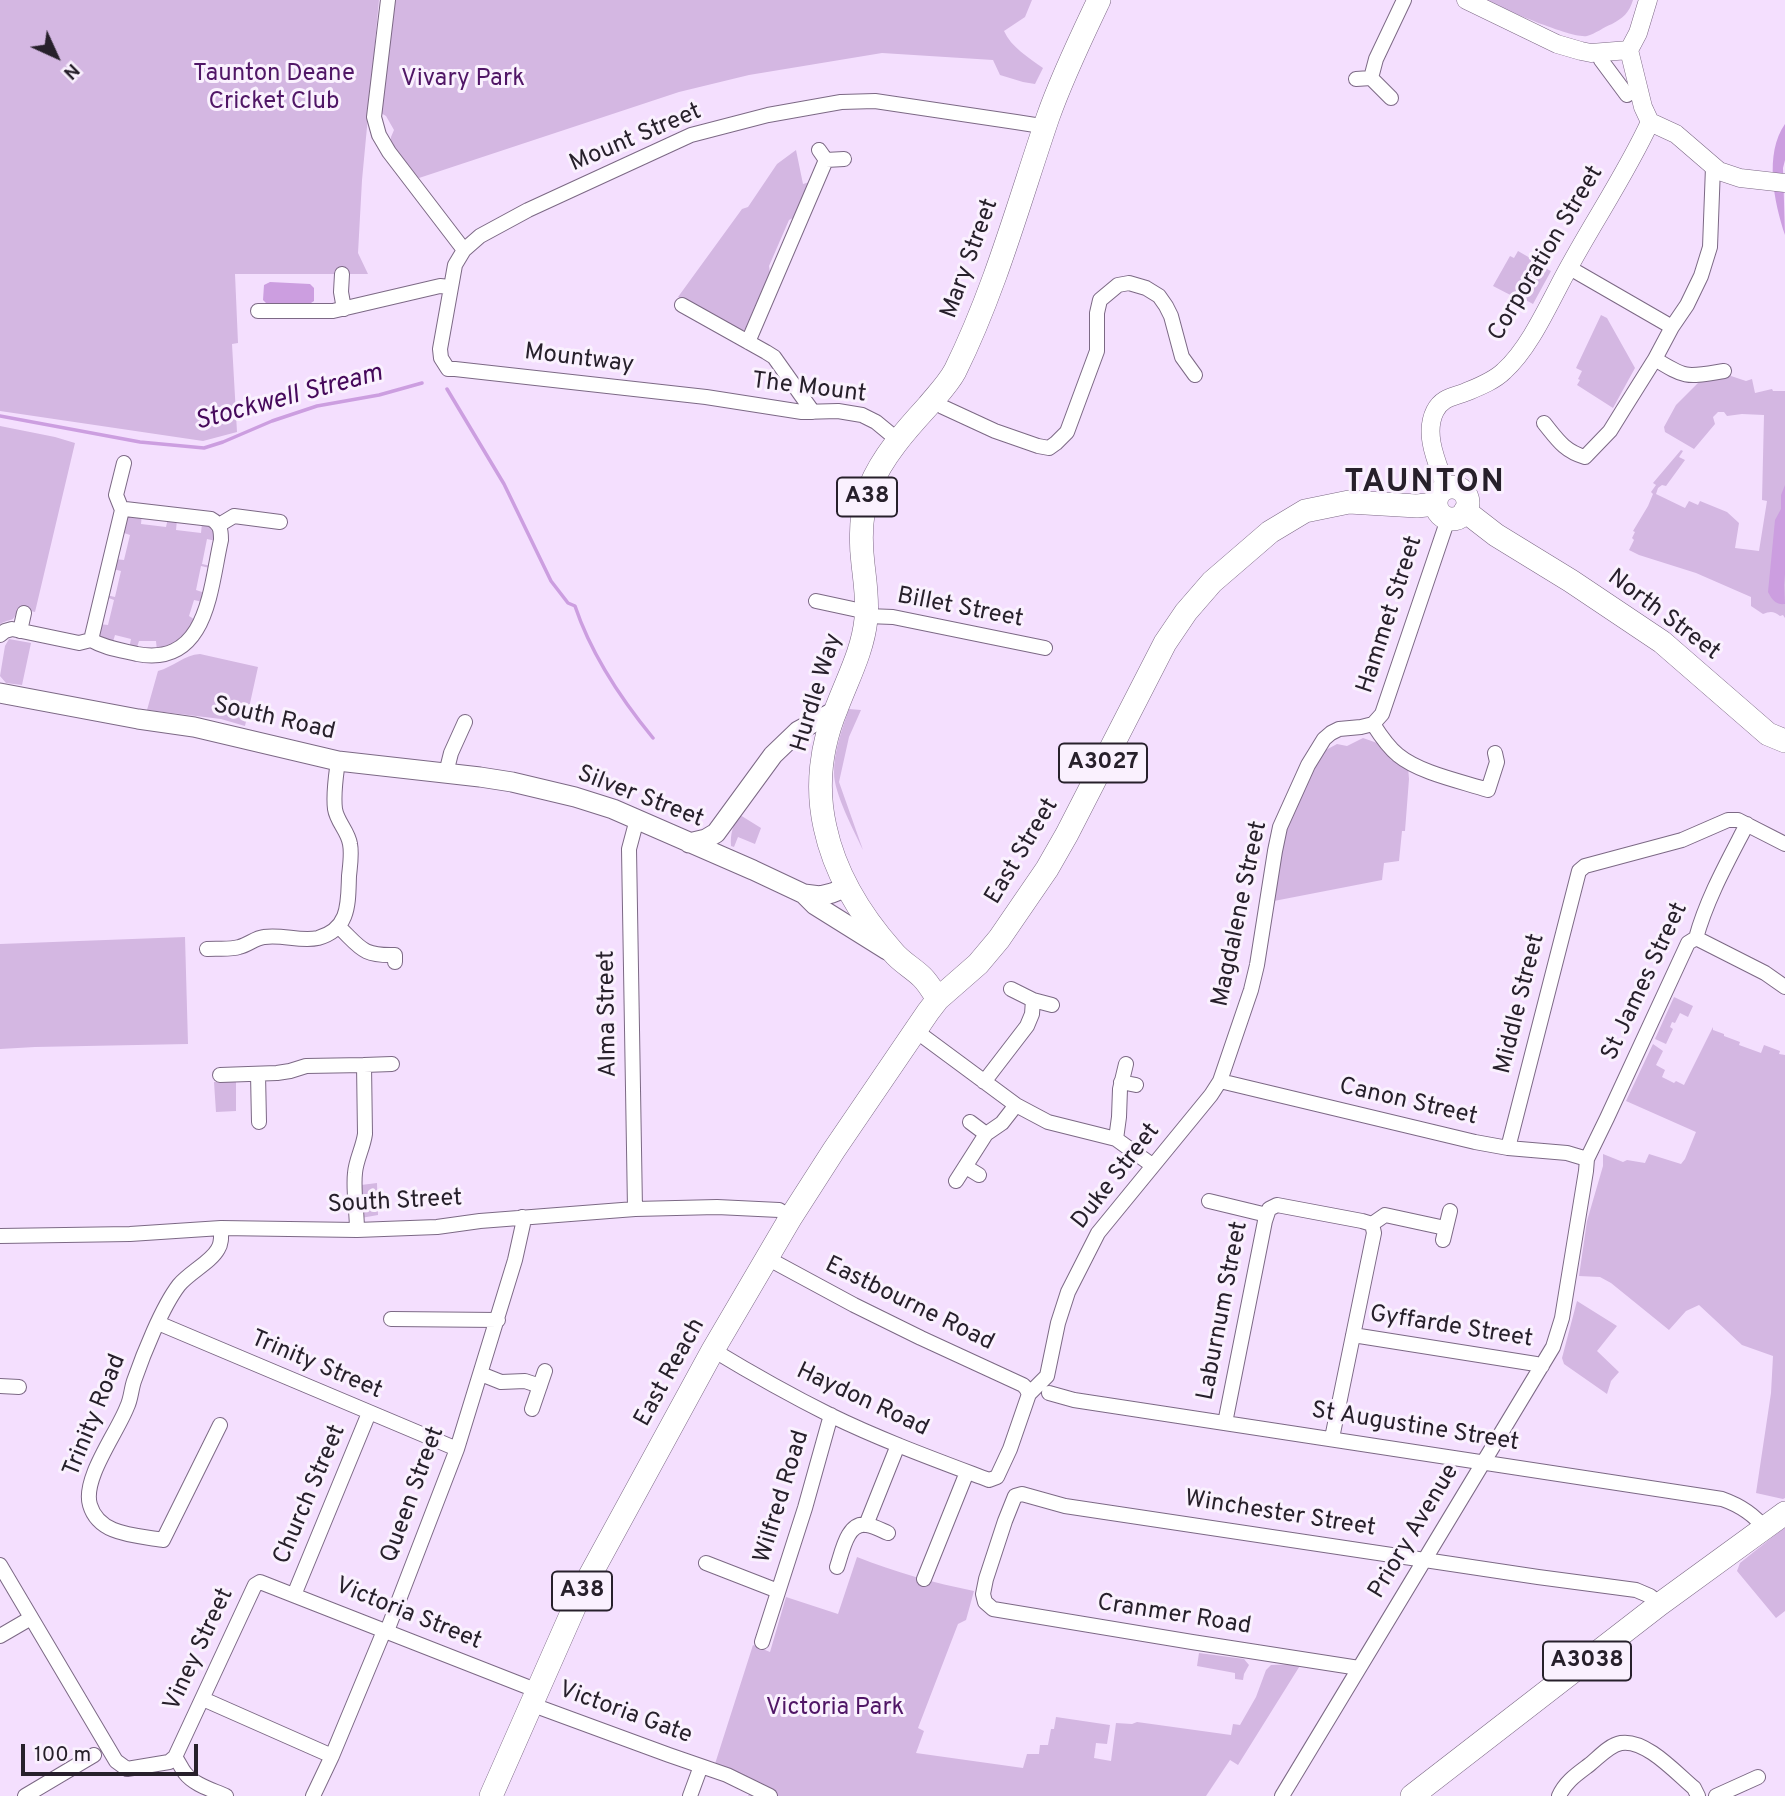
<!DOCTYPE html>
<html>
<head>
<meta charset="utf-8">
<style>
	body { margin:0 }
	#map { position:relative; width:1785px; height:1796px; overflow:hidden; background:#f4dffe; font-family:Overpass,sans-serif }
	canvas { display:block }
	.north { position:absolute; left:21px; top:21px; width:70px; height:70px; -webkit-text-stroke:5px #faf1fe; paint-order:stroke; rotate:135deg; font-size:19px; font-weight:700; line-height:28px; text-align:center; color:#27202b }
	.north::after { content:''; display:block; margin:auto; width:24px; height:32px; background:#27202b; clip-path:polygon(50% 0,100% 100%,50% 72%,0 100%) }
	.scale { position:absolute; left:21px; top:1744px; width:177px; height:32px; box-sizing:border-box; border:4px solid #27202b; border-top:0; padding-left:9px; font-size:21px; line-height:24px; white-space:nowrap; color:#27202b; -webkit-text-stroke:5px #faf1fe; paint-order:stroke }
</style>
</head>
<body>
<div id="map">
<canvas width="1785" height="1796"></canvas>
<div class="north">N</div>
<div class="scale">100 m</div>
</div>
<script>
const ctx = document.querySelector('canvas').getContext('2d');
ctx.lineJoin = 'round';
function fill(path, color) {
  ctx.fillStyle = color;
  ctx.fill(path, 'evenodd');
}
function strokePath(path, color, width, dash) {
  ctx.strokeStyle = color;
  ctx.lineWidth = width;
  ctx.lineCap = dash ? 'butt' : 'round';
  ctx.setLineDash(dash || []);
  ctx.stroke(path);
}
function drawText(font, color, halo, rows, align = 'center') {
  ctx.font = font + ' Overpass,sans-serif';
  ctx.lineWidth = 6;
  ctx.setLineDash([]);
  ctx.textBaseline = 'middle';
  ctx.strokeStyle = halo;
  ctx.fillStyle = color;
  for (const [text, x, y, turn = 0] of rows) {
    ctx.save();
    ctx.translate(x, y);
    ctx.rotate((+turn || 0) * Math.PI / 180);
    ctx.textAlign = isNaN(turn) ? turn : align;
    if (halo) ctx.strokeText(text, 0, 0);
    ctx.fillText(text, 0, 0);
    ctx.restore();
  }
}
fill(new Path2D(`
	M 0,0 L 379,0 L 362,180 L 358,253 L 368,274 L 235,274 L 238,343 L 232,344 L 237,432 L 203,441 L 0,411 Z
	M 392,0 L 1032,0 L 1025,17 L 1004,31 C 1011,47 1029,58 1043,68 L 1035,84 L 1023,82 L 1000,75 L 993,60 L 882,53 L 749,75 L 679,92 L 419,178 L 391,145 L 391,137 L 394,130 L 386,116 L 379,112 Z
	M 1482,0 L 1633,0 C 1629,13 1623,18 1612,24 C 1604,27 1595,34 1587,36 C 1571,39 1501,7 1482,0 Z
	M 796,150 L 803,184 L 810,182 L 795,217 L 789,220 L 769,266 L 770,273 L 746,329 L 739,332 L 678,297 L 742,209 L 748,207 L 777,164 Z
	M 1518,251 L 1537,262 L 1537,264 L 1551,271 L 1533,304 L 1522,298 L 1520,300 L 1493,286 L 1510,256 L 1514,258 Z
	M 1601,315 L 1607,318 L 1635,368 L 1613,408 L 1577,385 L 1580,380 L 1578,379 L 1582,371 L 1576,368 Z
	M 1728,375 L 1746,381 L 1752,379 L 1755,393 L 1772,389 L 1773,391 L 1785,391 L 1785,618 L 1783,615 L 1780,616 C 1774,611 1770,611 1763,614 L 1751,606 L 1751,597 L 1696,573 L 1639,555 L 1629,550 L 1634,540 L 1632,538 L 1635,532 L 1633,531 L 1648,506 L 1653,494 L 1651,492 L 1656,485 L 1653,483 L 1681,450 L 1683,451 L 1679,457 L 1685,460 L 1666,486 L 1662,485 L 1658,488 L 1656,494 L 1685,508 L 1689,501 L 1698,505 L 1700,501 L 1727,512 L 1739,523 L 1735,548 L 1759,551 L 1767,501 L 1762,500 L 1764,415 L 1742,414 L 1727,416 L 1724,412 L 1718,412 L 1713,417 L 1715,424 L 1694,449 L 1665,432 L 1664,427 L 1676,405 L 1699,382 Z
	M 0,426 L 55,437 L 75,443 L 35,612 L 18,608 C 13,624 13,617 0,624 Z
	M 142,514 L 141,524 L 166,527 L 168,518 L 177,520 L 176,530 L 201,533 L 202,523 C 213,526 215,530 216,541 L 207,539 L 202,564 L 211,566 L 210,568 L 201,566 L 196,590 L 205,593 L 203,602 L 194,600 L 189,616 L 197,621 C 188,635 173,646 157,651 L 156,641 L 139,641 L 136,650 L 129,649 L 131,639 L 115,635 L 112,645 L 98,637 L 99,624 L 108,625 L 114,600 L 106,597 L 106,595 L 115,597 L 121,571 L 113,569 L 114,559 L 124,560 L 130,535 L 121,532 L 123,522 L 128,515 Z
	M 9,639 L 31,643 L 22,685 L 6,683 L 0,676 L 5,646 Z
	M 200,654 L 258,667 L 245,726 L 221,719 L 147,710 L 158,671 C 173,667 184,655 200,654 Z
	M 849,709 L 861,710 L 849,737 L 839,782 L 863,850 C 854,831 834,793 834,773 C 834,751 842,729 849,709 Z
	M 1363,738 L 1383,745 L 1391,760 L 1408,767 L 1409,779 L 1405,831 L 1402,831 L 1399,861 L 1384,863 L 1382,880 L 1274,901 L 1284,831 L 1310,774 L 1324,751 L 1337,744 L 1347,746 Z
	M 740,815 L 761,828 L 755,844 L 738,837 L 734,847 L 731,846 C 730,834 733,824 740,815 Z
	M 185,937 L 188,1044 L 35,1047 L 0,1049 L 0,944 Z
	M 1674,997 L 1693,1006 L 1688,1017 L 1680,1013 L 1675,1023 L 1672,1022 L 1670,1027 L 1673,1029 L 1666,1044 L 1655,1039 Z
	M 1713,1027 L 1713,1030 L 1724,1034 L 1724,1036 L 1740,1042 L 1739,1045 L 1761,1053 L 1764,1045 L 1780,1051 L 1779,1054 L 1785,1055 L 1785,1498 L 1783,1499 L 1756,1493 L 1771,1393 L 1773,1356 L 1742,1345 L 1699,1305 L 1686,1311 L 1669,1330 L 1611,1283 L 1600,1277 L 1579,1276 L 1587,1221 L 1603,1166 L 1603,1154 L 1623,1162 L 1627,1160 L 1645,1163 L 1649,1154 L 1681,1164 L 1685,1159 L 1696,1132 L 1626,1101 L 1653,1044 L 1663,1051 L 1656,1065 L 1665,1070 L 1662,1077 L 1674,1083 L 1676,1081 L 1684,1085 Z
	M 214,1082 L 236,1082 L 236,1111 L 216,1112 Z
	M 377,1183 L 378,1215 L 361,1218 L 361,1185 Z
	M 1577,1301 L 1617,1326 L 1597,1351 L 1619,1372 L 1611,1381 L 1607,1394 L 1564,1364 L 1562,1358 Z
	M 1785,1527 L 1785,1611 L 1776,1618 L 1737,1571 L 1740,1563 Z
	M 857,1557 C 895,1572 934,1583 974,1591 L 966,1620 L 958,1624 L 918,1728 L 924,1731 L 916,1753 L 1023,1768 L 1027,1754 L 1039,1754 L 1040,1745 L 1048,1745 L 1051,1729 L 1054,1729 L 1056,1717 L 1110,1725 L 1107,1744 L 1096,1743 L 1094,1758 L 1111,1761 L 1116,1723 L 1132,1724 L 1137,1722 L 1231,1735 L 1233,1724 L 1240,1725 L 1256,1697 L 1266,1670 L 1271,1665 L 1301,1664 L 1238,1765 L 1230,1760 L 1206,1796 L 748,1796 L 755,1784 L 714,1767 L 753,1645 L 770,1652 L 786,1597 L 838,1614 Z
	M 1199,1653 L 1244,1659 L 1249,1665 L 1244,1674 L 1243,1680 L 1235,1679 L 1235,1673 L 1197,1666 Z`), '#d4b7e2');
fill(new Path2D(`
	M 1785,124 L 1785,160 L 1783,168 L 1785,235 C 1774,202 1764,154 1785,124 Z
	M 270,282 L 310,284 L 314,288 L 314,301 L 308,305 L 267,304 L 263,300 L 264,285 Z
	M 1785,485 L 1785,574 L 1784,585 L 1785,604 C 1776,605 1772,600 1768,592 L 1775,520 L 1781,509 L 1781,495 Z`), '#cc9ee0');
strokePath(new Path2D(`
	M 447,389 L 504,484 L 551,581 L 568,603 L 575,606 C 591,654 621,699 653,738
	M 0,416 L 140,442 L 204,448 L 223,442 L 272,421 L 317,406 L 379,395 L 422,383`), '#cc9ee0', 3.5);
const minor = new Path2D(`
	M 388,0 L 374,117 L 379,135 L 389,152 L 464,250
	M 1599,53 L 1601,60 L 1627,95
	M 1371,78 L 1391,98
	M 1356,79 L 1371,78 L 1376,59 L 1404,0
	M 819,150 L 826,160 L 844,159
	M 1568,267 L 1672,327
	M 342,274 L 341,292 L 344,309
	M 682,305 L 766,352 L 774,357 L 813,412
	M 258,311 L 333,311 L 440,286 L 450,287
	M 748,342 L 826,160
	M 1655,359 C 1687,379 1687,377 1724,371
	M 934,399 L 943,407 L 995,431 L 1038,446 L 1049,448 L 1056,443 L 1067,432 L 1097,351 L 1097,313 L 1100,300 L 1118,285 L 1129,283 L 1146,288 L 1159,296 L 1166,306 L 1171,316 L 1182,357 L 1195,375
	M 1544,423 C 1557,439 1564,451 1585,457 L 1610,431 L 1623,410 L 1655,359 L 1672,327 L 1687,305 L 1701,276 L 1710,247 L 1713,167
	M 899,441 L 876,422 L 862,415 L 838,411 L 802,412 L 706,397 L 455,369 L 448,369 L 441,358 L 440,349 L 455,265 L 464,250 L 480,236 L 528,210 L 691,135 L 768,115 L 841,102 L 875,101 L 1016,122 L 1035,125 L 1045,130
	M 122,510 L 116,495 L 124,463
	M 219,525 L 234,516 L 280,522
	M 816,601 L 867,612
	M 867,616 L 893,617 L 1045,648
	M 20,631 L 24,613
	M 0,635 L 5,631 L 12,629 L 79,643 L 91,640 L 122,510 L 125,509 L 211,519 C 220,524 221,529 221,540 C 210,588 208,667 137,654 C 120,650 105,648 91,640
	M 1373,724 L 1382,714 L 1448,519
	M 1373,724 C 1380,735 1388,747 1398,755 C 1420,773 1460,781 1488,790 L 1497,762 L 1495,753
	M 446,773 L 451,753 L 465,722
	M 339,927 C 361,948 362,956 395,955 L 395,962
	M 1696,938 L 1765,973 L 1785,987
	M 207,949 C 217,948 230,950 239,947 C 248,945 255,938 264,937 C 282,934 301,942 318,938 C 350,929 348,903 349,876 C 350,866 352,854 350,844 C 348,831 337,822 335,809 C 333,793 336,776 338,761
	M 1033,1000 L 1052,1005
	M 916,1031 L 1016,1105 L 1048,1122 L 1116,1139 L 1152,1165
	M 364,1065 L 392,1064
	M 258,1074 L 259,1122
	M 220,1075 L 277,1073 L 290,1071 L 306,1066 L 364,1065 L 365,1134 C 363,1148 356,1160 355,1173 C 353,1191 357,1211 357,1230
	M 1220,1081 L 1475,1142 L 1508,1148 L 1567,1153 L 1587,1159
	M 984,1082 L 1027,1026 L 1032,1014 L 1033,1000 L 1011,989
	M 1121,1082 L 1136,1085
	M 970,1122 L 986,1134
	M 1116,1139 L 1119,1117 L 1120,1089 L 1126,1064
	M 1508,1148 L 1579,871 L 1585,866 L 1682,840 L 1728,820 L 1738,820 L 1785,844
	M 966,1167 L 979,1175
	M 956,1181 L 986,1134 L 1002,1123 L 1016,1105
	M 1209,1201 L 1267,1215
	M 635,1209 L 629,849 L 637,819
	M 1372,1224 L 1385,1215 L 1445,1228
	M 0,1236 L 130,1234 L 221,1228 L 357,1230 L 437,1227 L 480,1221 L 635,1209 L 717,1207 L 779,1210 L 791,1217
	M 1443,1240 L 1450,1211
	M 767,1258 L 854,1305 L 921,1338 L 1023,1385 L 1026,1388 L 1029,1394
	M 391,1319 L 498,1320
	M 158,1323 L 457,1449
	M 1353,1335 L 1536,1364 L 1542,1366
	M 713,1350 C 751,1373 790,1395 830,1415 C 881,1440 936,1460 989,1480 L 997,1477 L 1010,1449 L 1029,1394 L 1047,1376 L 1058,1323 L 1068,1292 L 1098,1233 L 1211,1095 L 1220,1081 L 1251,990 L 1257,965 L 1275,851 L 1280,827 L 1308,765 L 1324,739 L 1331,733 L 1339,729 L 1361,727 L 1373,724
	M 481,1374 L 501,1382 L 525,1381 L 540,1386
	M 0,1386 L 19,1387
	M 1049,1393 L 1074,1400 L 1722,1499 C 1739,1505 1754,1514 1765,1529
	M 532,1409 L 545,1371
	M 1225,1423 L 1265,1221 L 1269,1209 L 1277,1205 L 1362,1221 L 1372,1224
	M 220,1425 L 163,1540 C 137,1535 99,1536 90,1505 C 82,1479 117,1433 127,1407 C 131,1399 131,1390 134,1381 C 143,1355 162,1307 179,1285 C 190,1272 211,1262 218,1249 C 222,1243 221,1235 221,1228
	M 1332,1438 L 1374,1233 L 1372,1224
	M 866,1525 L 898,1445
	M 706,1563 L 778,1591
	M 0,1565 L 116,1761 L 127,1769 L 169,1762 L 175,1757
	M 837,1567 C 842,1553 847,1521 867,1525 C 874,1526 881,1530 888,1533
	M 924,1579 L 967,1472
	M 294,1595 L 369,1413
	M 387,1631 L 457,1449 L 515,1260 L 523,1224 L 522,1217
	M 0,1636 L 31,1618
	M 762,1642 L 805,1508 L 831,1415
	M 1359,1668 L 1192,1642 L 993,1609 L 985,1602 L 983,1594 L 986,1579 L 1005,1521 L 1015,1496 L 1022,1494 L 1065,1506 L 1538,1577 L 1636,1590 L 1650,1596 L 1660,1604
	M 203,1699 L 332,1756
	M 533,1705 L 669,1755 L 727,1775 L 770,1796
	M 25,1796 L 94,1755
	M 226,1796 C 213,1790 194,1785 185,1773 C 181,1768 179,1762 175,1757 L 255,1585 L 260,1582 L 538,1691
	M 313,1796 L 332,1756 L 384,1631
	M 690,1796 L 701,1766
	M 1282,1796 L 1553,1347 L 1562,1318 L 1586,1171 L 1587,1159 L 1607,1118 L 1688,943 L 1696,938 C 1707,898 1728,861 1747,824
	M 1559,1796 C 1565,1782 1577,1774 1589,1765 C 1598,1758 1609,1745 1621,1743 C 1646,1739 1676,1773 1694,1788 L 1698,1796
	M 1716,1796 L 1758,1777`);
const tertiary = new Path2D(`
	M 1466,0 L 1557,44 L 1581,51 L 1591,53 L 1629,50
	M 1629,50 L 1643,107 L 1650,122 L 1676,134 L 1719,171 L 1740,178 L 1785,183
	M 1629,50 L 1638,33 L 1648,0
	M 1446,488 C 1438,464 1423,435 1435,411 C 1442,397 1454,397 1466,392 C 1478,387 1494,381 1504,371 C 1531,347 1551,299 1569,267 C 1595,219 1627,172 1650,122`);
const secondary = new Path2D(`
	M 0,693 L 138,719 L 194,727 L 338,761 L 480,777 L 512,782 L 575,797 L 613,809 L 753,870 L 804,894 L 820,896 L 832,893 L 847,887
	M 689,843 L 706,839 L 716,833 L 773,755 L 798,731 L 835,711
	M 804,894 L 815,905 L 887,950`);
const primary = new Path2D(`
	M1436 503a16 16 0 1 1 32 0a16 16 0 1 1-32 0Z
	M 1465,511 L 1496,535 L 1571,581 L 1662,642 L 1768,734 L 1785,741
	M 938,999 C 933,992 929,984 922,977 C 913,968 901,962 893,952 C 861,916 835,874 825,827 C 816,787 821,745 837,707 C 848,678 863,650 866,619 C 868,600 865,582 863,564 C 860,539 861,510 870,487 C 882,457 906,430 928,406 C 937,395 948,384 955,371 C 995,290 1019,202 1048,117 C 1062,77 1081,38 1099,0
	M 491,1796 L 581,1592 L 713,1350 L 791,1217 L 834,1150 L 928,1012 L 938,999 L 978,964 L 999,939 L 1047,869 L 1067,834 L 1165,643 L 1186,612 L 1212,582 L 1270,532 L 1305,511 L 1349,502 L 1417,506 L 1435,504
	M 1412,1796 L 1660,1604 L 1785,1513`);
strokePath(minor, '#7c6985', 16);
strokePath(tertiary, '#7c6985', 19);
strokePath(secondary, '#7c6985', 21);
strokePath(primary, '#7c6985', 24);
strokePath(minor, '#fff', 14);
strokePath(tertiary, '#fff', 18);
strokePath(secondary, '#fff', 19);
strokePath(primary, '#fff', 23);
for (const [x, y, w] of [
	[867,497,60],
	[1103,763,88],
	[582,1591,60],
	[1587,1661,88]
]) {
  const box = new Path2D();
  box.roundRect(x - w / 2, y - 19.5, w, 39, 5);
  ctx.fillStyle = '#faf1fe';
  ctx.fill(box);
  strokePath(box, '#27202b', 2);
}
drawText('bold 23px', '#27202b', null, [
	["A38",867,497],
	["A3027",1103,763],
	["A38",582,1591],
	["A3038",1587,1661]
]);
drawText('24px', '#501666', '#faf1fe', [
	["Taunton Deane",274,75],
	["Cricket Club",274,103],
	["Vivary Park",463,80],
	["Victoria Park",835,1709]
]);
drawText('24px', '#27202b', '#faf1fe', [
	["Mount Street",636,139,-23],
	["Corporation Street",1547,254,-59],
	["Mary Street",971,259,-70],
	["Mountway",579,360,7],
	["The Mount",809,389,7],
	["Billet Street",960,609,11],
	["Hammet Street",1391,615,-72],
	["North Street",1663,616,37],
	["Hurdle Way",818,693,-73],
	["South Road",274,720,13],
	["Silver Street",640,798,21],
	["East Street",1023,852,-59],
	["Magdalene Street",1241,914,-78],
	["St James Street",1646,982,-65],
	["Middle Street",1521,1004,-76],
	["Alma Street",609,1014,-91],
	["Canon Street",1408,1103,13],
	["Duke Street",1117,1177,-52],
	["South Street",395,1203,-3],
	["Eastbourne Road",909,1305,26],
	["Laburnum Street",1224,1311,-79],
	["Gyffarde Street",1451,1328,9],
	["Trinity Street",316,1366,23],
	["East Reach",671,1373,-61],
	["Haydon Road",862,1401,25],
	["Trinity Road",96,1416,-68],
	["St Augustine Street",1415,1428,9],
	["Church Street",311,1495,-67],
	["Queen Street",414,1495,-70],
	["Wilfred Road",783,1497,-73],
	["Winchester Street",1280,1515,9],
	["Priory Avenue",1415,1532,-59],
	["Victoria Street",408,1615,22],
	["Cranmer Road",1174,1616,9],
	["Viney Street",200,1650,-65],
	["Victoria Gate",625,1714,20]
]);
drawText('italic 26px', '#46095b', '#faf1fe', [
	["Stockwell Stream",289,399,-15]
]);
ctx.letterSpacing = '2px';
drawText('bold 32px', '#27202b', '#faf1fe', [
	["TAUNTON",1425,485]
]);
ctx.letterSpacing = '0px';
</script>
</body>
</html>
